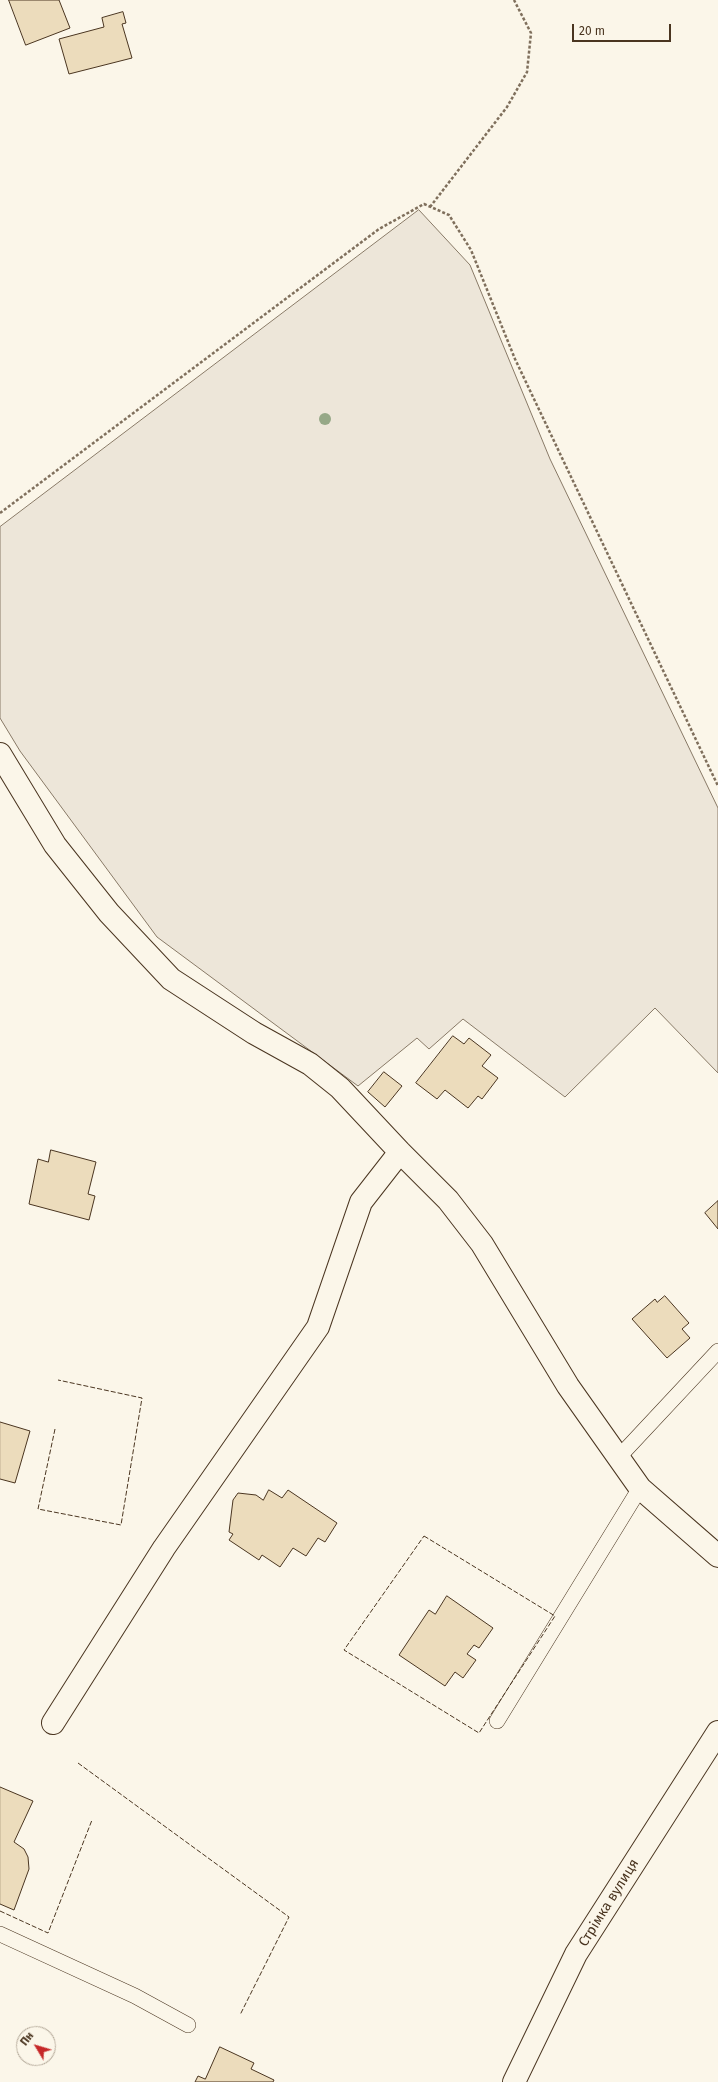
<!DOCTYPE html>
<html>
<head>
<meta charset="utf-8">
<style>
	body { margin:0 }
	#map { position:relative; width:718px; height:2082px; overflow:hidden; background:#fbf6e9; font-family:"Fira Sans",sans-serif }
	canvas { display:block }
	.north { position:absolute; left:16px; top:2026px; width:40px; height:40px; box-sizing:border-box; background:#fbf6e9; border:1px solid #b4a999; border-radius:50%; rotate:308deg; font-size:11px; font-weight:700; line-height:16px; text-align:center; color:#4a3520 }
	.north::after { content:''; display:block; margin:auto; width:14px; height:18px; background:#c62828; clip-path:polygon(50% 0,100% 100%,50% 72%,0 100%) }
	.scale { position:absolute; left:572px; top:24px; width:99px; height:18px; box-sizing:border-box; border:2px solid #4a3520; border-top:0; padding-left:5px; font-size:12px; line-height:14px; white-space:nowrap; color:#4a3520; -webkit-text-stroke:3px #fbf6e9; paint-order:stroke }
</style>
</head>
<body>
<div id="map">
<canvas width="718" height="2082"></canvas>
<div class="north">Пн</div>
<div class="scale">20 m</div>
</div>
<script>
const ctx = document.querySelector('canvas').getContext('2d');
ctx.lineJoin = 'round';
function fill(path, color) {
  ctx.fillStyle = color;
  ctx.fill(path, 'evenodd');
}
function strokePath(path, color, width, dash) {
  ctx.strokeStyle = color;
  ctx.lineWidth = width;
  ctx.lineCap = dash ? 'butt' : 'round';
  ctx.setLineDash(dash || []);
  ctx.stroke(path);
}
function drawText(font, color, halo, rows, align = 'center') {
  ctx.font = font + ' "Fira Sans",sans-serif';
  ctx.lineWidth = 3;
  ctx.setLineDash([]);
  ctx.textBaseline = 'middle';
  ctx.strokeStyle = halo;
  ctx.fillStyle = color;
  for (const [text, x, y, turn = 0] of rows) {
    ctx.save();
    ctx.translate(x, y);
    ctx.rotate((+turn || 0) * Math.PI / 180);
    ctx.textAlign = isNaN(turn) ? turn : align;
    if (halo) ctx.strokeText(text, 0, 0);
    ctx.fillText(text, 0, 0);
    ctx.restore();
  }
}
const green = new Path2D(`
	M 419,210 L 470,265 L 550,459 L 718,808 L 718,1073 L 655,1008 L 565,1097 L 463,1019 L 429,1049 L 417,1038 L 358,1086 L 157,937 L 20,751 L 0,718 L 0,527 Z`);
fill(green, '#ede6d9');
strokePath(green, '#887966', 1);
const building = new Path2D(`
	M 9,0 L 59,0 L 70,28 L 26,45 Z
	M 123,12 L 126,23 L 122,24 L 132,58 L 69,74 L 59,39 L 104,27 L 102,18 Z
	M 453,1036 L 464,1044 L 469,1038 L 491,1055 L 482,1066 L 498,1078 L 482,1099 L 478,1096 L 468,1108 L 445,1090 L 437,1099 L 416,1083 Z
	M 384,1072 L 402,1086 L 385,1107 L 368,1092 Z
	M 51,1150 L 96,1162 L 88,1194 L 95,1196 L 89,1220 L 29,1204 L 38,1159 L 48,1162 Z
	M 718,1201 L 718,1229 L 705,1213 Z
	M 665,1296 L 689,1323 L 682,1329 L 690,1338 L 667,1358 L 632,1319 L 655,1299 L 657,1302 Z
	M 0,1422 L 30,1431 L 15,1483 L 0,1479 Z
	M 269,1490 L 282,1498 L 288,1490 L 337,1523 L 325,1542 L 318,1538 L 306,1556 L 293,1548 L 280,1567 L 262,1555 L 259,1560 L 229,1540 L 233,1534 L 229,1532 L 233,1500 L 238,1493 L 256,1495 L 263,1500 Z
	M 447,1596 L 493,1628 L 479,1648 L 474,1645 L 467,1654 L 476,1660 L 463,1678 L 455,1672 L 445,1686 L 399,1655 L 429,1610 L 435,1614 Z
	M 0,1787 L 33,1801 L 14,1842 L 24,1849 L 28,1857 L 29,1869 L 14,1910 L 0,1904 Z
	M 220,2047 L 254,2063 L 251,2069 L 274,2080 L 273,2082 L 195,2082 L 198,2076 L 205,2079 Z`);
fill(building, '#ecdcbc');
strokePath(building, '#4a3520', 1);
const lane = new Path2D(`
	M 618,1458 L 718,1351
	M 497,1721 L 640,1488
	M 0,1934 L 135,1996 L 188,2025`);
const street = new Path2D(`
	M 0,754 L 55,845 L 109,913 L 171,979 L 254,1033 L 310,1064 L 340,1088 L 400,1152 L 448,1200 L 482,1244 L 568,1386 L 640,1488 L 718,1556
	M 53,1723 L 164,1548 L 318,1327 L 361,1202 L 400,1152
	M 514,2082 L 576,1954 L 718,1732`);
strokePath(lane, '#4a3520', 16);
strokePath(street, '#4a3520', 24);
strokePath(new Path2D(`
	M 430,207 L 507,107 L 527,72 L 531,33 L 514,0
	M 0,513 L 379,229 L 424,204 L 449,215 L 471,250 L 515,359 L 718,786`), '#7f6f5c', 2.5, [3, 2]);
strokePath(lane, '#fbf6e9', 15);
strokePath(street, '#fbf6e9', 22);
strokePath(new Path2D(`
	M 55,1429 L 38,1509 L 121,1525 L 142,1398 L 58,1380
	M 424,1536 L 555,1616 L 479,1733 L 344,1650 Z
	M 78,1763 L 289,1917 L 240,2015
	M 0,1911 L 48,1933 L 92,1820`), '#4a3520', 1, [5, 2]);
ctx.fillStyle = '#96a887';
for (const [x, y] of [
	[325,419]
]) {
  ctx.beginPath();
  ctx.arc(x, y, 6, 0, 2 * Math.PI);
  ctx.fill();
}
drawText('14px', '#4a3520', '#fbf6e9', [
	["Стрімка вулиця",609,1903,-58]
]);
</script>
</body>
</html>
